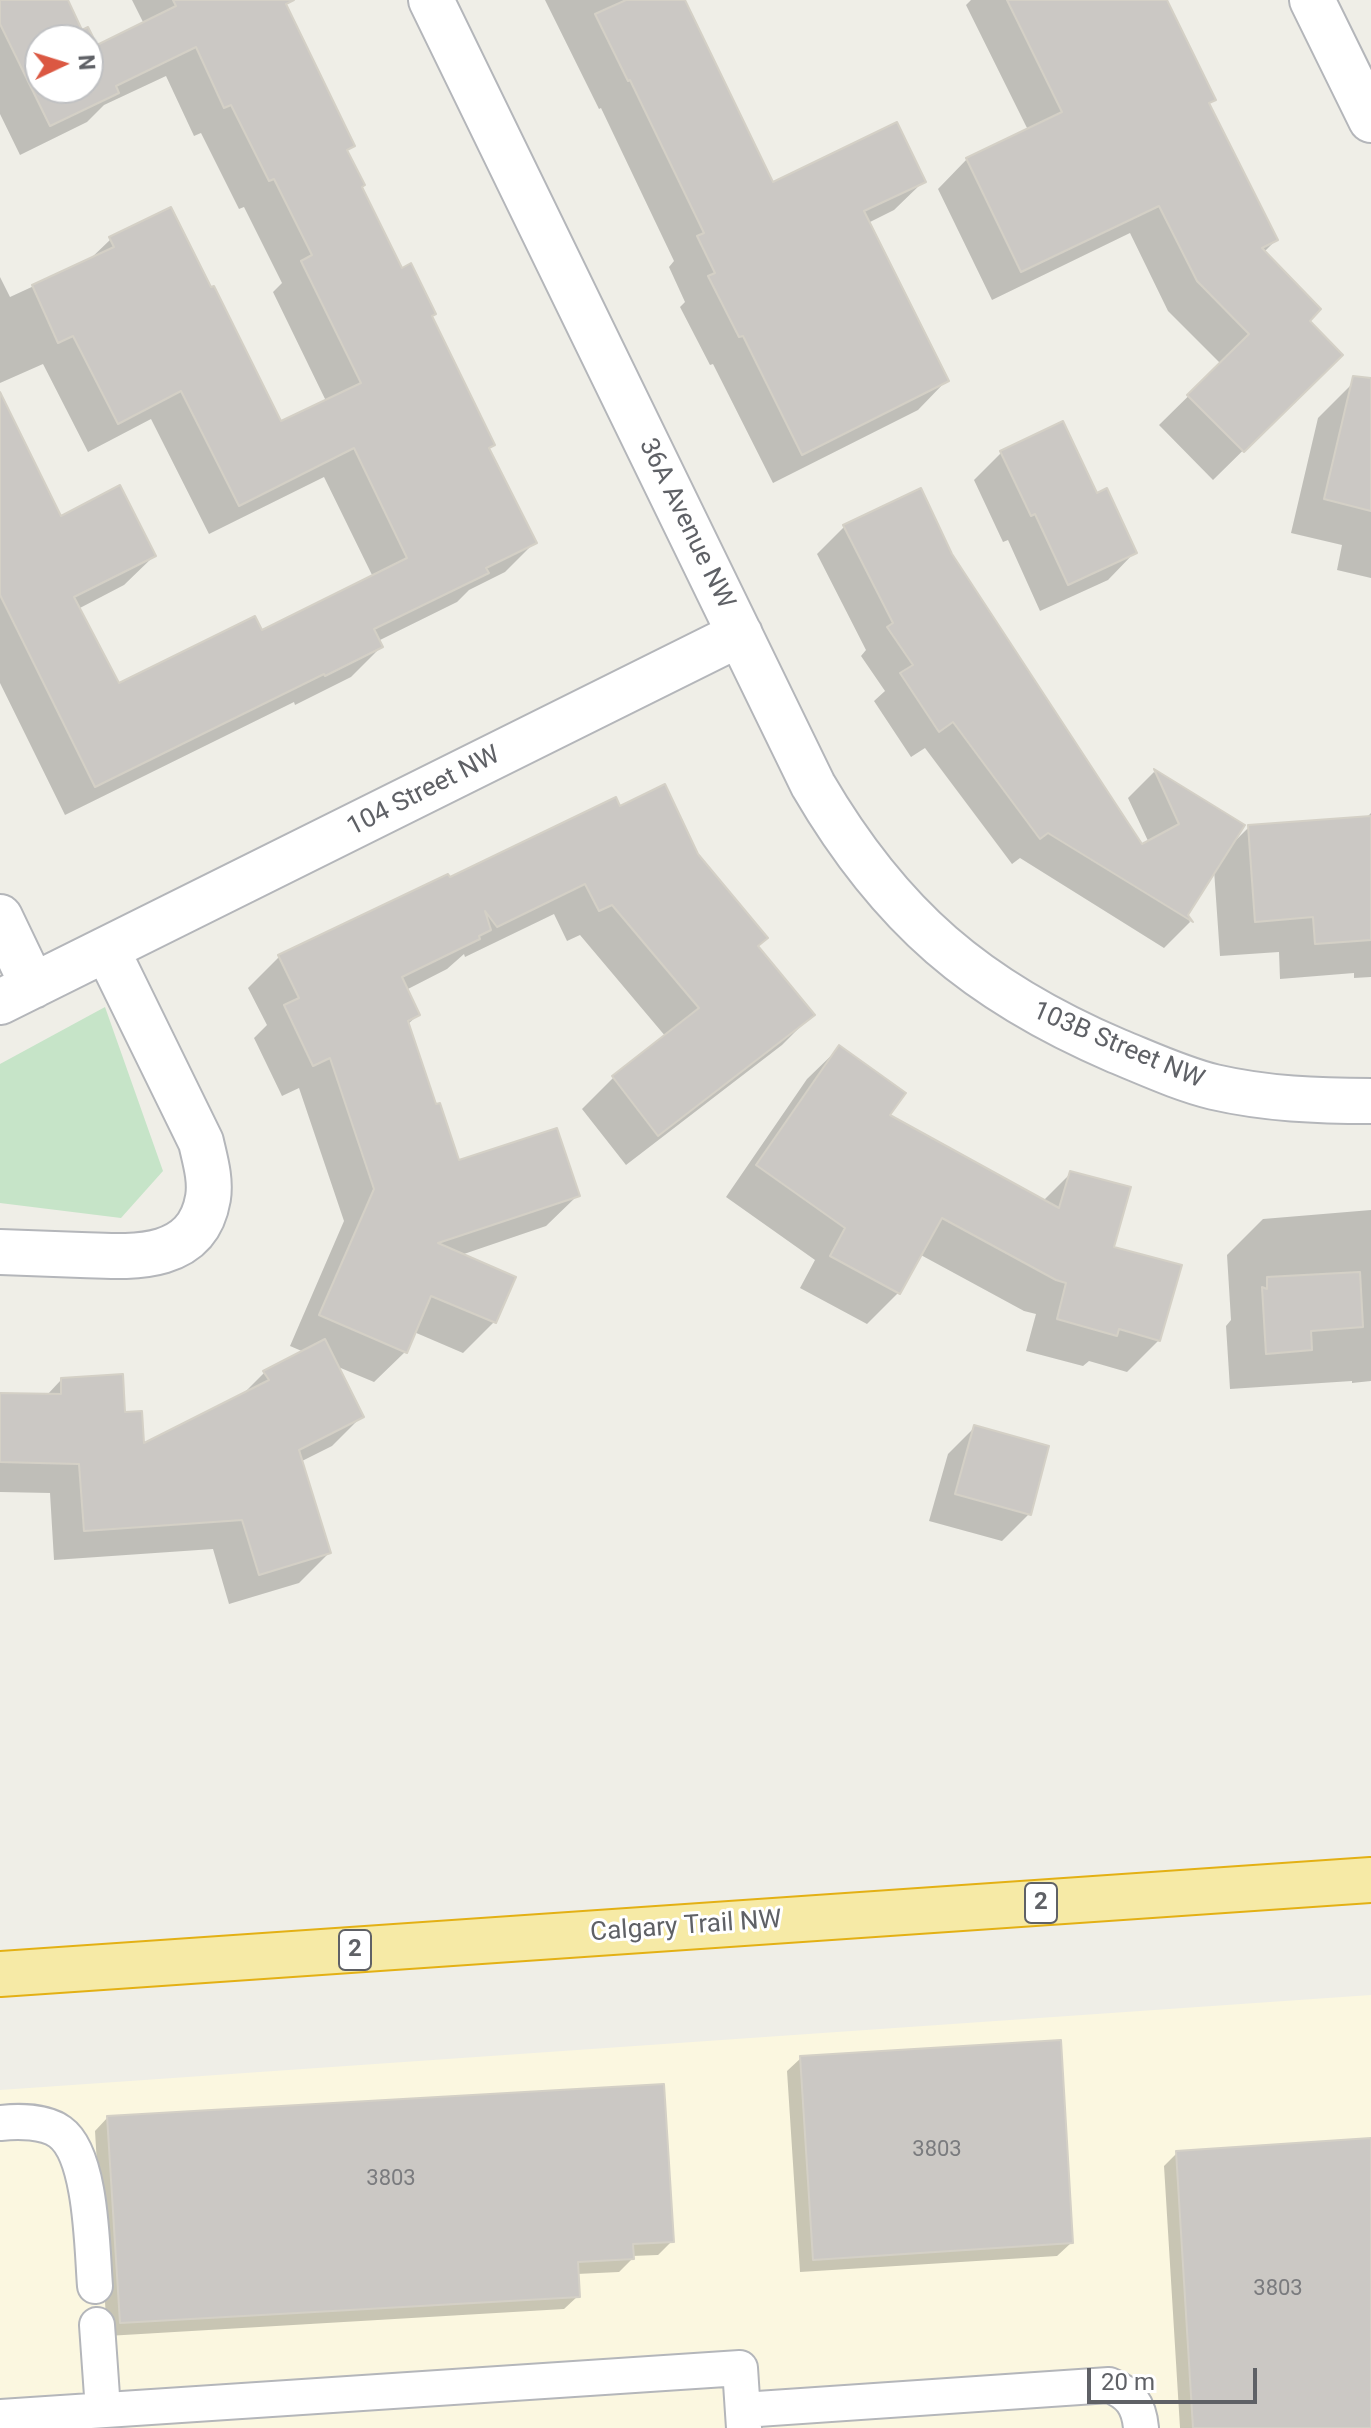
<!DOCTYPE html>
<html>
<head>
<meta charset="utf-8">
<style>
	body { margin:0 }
	#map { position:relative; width:1371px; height:2428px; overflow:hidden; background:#efeee7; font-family:Roboto,sans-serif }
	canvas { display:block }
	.north { position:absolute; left:24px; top:24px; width:80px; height:80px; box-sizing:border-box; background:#fff; border:2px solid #bfc0c2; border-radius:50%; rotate:86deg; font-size:22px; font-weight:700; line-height:32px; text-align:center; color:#5f6166 }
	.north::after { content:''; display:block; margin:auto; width:28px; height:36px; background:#db5842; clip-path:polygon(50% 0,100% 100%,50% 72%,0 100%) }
	.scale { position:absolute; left:1087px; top:2368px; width:170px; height:36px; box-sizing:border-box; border:4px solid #5f6166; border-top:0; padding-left:10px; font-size:24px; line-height:28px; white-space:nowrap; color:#5f6166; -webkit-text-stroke:6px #fff; paint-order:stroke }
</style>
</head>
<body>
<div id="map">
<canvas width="1371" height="2428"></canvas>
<div class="north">N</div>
<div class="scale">20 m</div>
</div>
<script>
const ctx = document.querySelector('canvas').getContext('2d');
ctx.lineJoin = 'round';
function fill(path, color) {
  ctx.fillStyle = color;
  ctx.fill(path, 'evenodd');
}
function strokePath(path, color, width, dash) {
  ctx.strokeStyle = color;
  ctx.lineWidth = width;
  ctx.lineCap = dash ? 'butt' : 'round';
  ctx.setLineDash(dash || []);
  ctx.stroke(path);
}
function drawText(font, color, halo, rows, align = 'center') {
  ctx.font = font + ' Roboto,sans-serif';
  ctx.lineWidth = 6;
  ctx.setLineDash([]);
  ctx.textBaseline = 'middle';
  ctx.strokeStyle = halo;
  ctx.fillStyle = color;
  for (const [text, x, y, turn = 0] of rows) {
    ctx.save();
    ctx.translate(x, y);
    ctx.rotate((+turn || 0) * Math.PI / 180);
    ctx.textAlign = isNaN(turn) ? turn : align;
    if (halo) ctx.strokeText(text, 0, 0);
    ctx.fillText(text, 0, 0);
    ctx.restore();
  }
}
fill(new Path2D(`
	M 1371,1995 L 1371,2428 L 0,2428 L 0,2090 Z`), '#fbf7e0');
fill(new Path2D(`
	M 105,1007 L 163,1171 L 121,1218 L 0,1203 L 0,1064 Z`), '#c6e4c8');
fill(new Path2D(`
	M 0,0 L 66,0 L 81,33 L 96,48 L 144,24 L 132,0 L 269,0 L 352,145 L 346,152 L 360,187 L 401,270 L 430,316 L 493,445 L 488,450 L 534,543 L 505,572 L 469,590 L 457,602 L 378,641 L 381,647 L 351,677 L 295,705 L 294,702 L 65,815 L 0,683 L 0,397 L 60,518 L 154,556 L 124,585 L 78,609 L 118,686 L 261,633 L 373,577 L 324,477 L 209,534 L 151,419 L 88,452 L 43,364 L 0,383 L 0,277 L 10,297 L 88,261 L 111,239 L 280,424 L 326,401 L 273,292 L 282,283 L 244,207 L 239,209 L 201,133 L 194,136 L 166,76 L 104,105 L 87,122 L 20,155 L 0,114 ZM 40,40 L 88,40 L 88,88 L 40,88 Z
	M 545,0 L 683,0 L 772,185 L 924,181 L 894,210 L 868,223 L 947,380 L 918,410 L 773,483 L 713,364 L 710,365 L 680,307 L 685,302 L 669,267 L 674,261 L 601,108 L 599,109 Z
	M 971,0 L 1165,0 L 1214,99 L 1208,105 L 1276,240 L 1264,252 L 1307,321 L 1340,355 L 1213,480 L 1159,425 L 1221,364 L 1168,311 L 1130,233 L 992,300 L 938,189 L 967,159 L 1028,130 L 966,5 Z
	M 1352,384 L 1371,389 L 1371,578 L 1337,570 L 1342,545 L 1291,533 L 1318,418 Z
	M 1062,424 L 1096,496 L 1135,552 L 1108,580 L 1040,611 L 1008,540 L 1003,542 L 974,480 L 1001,453 Z
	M 844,527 L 950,555 L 1141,847 L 1149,843 L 1128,798 L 1154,772 L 1242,826 L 1234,842 L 1249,827 L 1366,818 L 1371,813 L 1371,977 L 1354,978 L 1354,973 L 1280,979 L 1279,952 L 1220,956 L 1214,870 L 1186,915 L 1190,922 L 1164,948 L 1020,858 L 1012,864 L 925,748 L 911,757 L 874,701 L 885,691 L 861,656 L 866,650 L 817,554 Z
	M 620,809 L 697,855 L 756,947 L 812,1015 L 782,1045 L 626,1165 L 582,1109 L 613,1078 L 666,1037 L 580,935 L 567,941 L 554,914 L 465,957 L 464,954 L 447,969 L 406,990 L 418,1015 L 407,1025 L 435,1107 L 458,1162 L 577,1196 L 546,1226 L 461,1255 L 494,1322 L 463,1353 L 414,1332 L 405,1352 L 374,1382 L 336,1366 L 362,1416 L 332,1446 L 300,1462 L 329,1553 L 299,1583 L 229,1604 L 213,1549 L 54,1560 L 50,1493 L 0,1492 L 0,1395 L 46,1396 L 61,1380 L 124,1415 L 142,1446 L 241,1396 L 265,1372 L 304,1352 L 290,1346 L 344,1221 L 299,1088 L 282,1096 L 254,1038 L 267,1025 L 248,988 L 279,957 L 449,880 Z
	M 839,1048 L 887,1116 L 1043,1201 L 1071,1173 L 1159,1340 L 1127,1372 L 1089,1361 L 1083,1366 L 1026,1351 L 1036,1314 L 1024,1311 L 919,1254 L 898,1293 L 867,1324 L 800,1288 L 815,1260 L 726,1197 L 807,1079 Z
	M 1371,1210 L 1371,1381 L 1352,1383 L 1352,1381 L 1230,1389 L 1226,1326 L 1231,1320 L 1227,1255 L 1263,1219 Z
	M 975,1427 L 1029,1514 L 1002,1541 L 929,1521 L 948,1454 Z
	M 801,2058 L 1071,2243 L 1057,2256 L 800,2272 L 787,2071 Z
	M 108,2117 L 672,2241 L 658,2255 L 632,2256 L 632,2259 L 619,2272 L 577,2274 L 578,2296 L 564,2309 L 107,2336 L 95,2131 Z
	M 1371,2140 L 1371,2428 L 1180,2428 L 1164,2166 L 1177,2153 Z`), '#0003');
const building = new Path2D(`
	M 0,0 L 68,0 L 82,30 L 88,27 L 97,45 L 176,6 L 173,0 L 294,0 L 286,4 L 355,146 L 347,150 L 365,185 L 362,187 L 402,268 L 411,263 L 436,314 L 432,316 L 495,445 L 489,448 L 537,543 L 486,568 L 489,573 L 374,629 L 383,647 L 325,676 L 324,674 L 95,787 L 0,595 L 0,392 L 61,516 L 120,485 L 156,556 L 74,597 L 119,683 L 255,616 L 262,630 L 407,558 L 354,448 L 239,506 L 181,391 L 118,424 L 73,336 L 58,343 L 32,285 L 114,247 L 109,237 L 171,207 L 211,287 L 214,286 L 281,421 L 361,383 L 301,261 L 312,255 L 274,179 L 269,181 L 231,105 L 224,108 L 196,47 L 116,86 L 119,93 L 50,126 L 0,24 ZM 40,40 L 88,40 L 88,88 L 40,88 Z
	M 626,0 L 685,0 L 773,182 L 897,122 L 926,182 L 864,211 L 949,381 L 802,455 L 743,336 L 739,337 L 708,276 L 715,273 L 697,236 L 704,233 L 630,80 L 628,81 L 595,14 Z
	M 1007,0 L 1167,0 L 1216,100 L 1209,103 L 1278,240 L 1262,248 L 1321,309 L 1310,321 L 1343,355 L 1244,452 L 1187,395 L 1249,334 L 1197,281 L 1159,206 L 1021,272 L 966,158 L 1062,112 Z
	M 1353,376 L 1371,378 L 1371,511 L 1324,499 Z
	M 1063,421 L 1097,493 L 1107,488 L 1137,553 L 1068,585 L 1035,514 L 1031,516 L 1000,451 Z
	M 921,488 L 952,554 L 1142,844 L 1179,824 L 1154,769 L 1245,825 L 1188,915 L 1193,922 L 1048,833 L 1040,839 L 953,722 L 939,732 L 900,673 L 913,665 L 887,627 L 893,623 L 843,525 Z
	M 665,784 L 698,854 L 768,938 L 758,946 L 815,1015 L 658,1136 L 612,1076 L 699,1008 L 612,905 L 599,911 L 585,884 L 497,927 L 485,911 L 491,930 L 479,936 L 480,939 L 402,977 L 420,1015 L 408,1021 L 436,1104 L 440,1103 L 459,1160 L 557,1128 L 580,1196 L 438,1243 L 516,1277 L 496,1323 L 431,1296 L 407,1353 L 319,1315 L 374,1189 L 330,1058 L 313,1066 L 284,1005 L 299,998 L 278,955 L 448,874 L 450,877 L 616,797 L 620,806 Z
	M 1371,816 L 1371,940 L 1315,944 L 1313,917 L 1255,922 L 1248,825 Z
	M 839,1045 L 906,1093 L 890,1115 L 1059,1208 L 1070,1171 L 1131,1187 L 1114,1247 L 1182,1265 L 1160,1341 L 1119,1329 L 1117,1336 L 1057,1319 L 1066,1283 L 1056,1280 L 942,1218 L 900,1294 L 830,1256 L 845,1228 L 756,1165 Z
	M 1360,1272 L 1363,1327 L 1311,1331 L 1312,1350 L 1266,1354 L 1262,1287 L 1267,1289 L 1267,1277 Z
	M 325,1339 L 364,1417 L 299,1450 L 331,1553 L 259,1575 L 242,1520 L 84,1531 L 79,1464 L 0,1462 L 0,1393 L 61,1394 L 61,1378 L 123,1374 L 125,1412 L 142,1411 L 144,1443 L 269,1380 L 263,1371 Z
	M 974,1425 L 1049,1446 L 1031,1515 L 955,1494 Z
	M 1061,2040 L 1073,2243 L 813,2260 L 800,2056 Z
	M 664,2084 L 674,2242 L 633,2244 L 634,2259 L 578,2262 L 580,2297 L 120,2323 L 107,2116 Z
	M 1371,2138 L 1371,2428 L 1193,2428 L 1176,2151 Z`);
fill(building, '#cbc8c4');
strokePath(building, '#d4d0c6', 2);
const service = new Path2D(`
	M 0,2123 C 18,2121 45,2121 60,2132 C 92,2155 92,2249 95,2286
	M 97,2325 L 103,2410
	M 743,2410 L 1109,2385 C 1130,2393 1139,2405 1141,2428
	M 0,2417 L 740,2368 L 744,2428`);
const minor = new Path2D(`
	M 431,0 L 813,785 C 890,917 977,991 1117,1051 C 1149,1064 1181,1079 1214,1087 C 1266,1099 1318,1101 1371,1101
	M 1312,0 L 1371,120
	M 0,917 L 33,986
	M 0,1002 L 740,634
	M 0,1252 C 27,1253 54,1254 81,1255 C 131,1257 197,1263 208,1198 C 211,1179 205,1160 201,1142 L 107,950`);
const trunk = new Path2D(`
	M 0,1974 L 1371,1880`);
strokePath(service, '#b4b6ba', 38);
strokePath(minor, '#b4b6ba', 48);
strokePath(trunk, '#e3b014', 48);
strokePath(service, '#fff', 34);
strokePath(minor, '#fff', 44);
strokePath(trunk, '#f6eaa6', 44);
drawText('22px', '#7a7b7e', null, [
	["3803",937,2150],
	["3803",391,2179],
	["3803",1278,2289]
]);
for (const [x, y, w] of [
	[1041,1903,32],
	[355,1950,32]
]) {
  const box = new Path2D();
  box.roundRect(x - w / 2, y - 20, w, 40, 6);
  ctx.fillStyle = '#fff';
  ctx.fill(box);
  strokePath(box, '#5f6166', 2);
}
drawText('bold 24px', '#5f6166', null, [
	["2",1041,1903],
	["2",355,1950]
]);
drawText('26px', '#5f6166', '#fff', [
	["36A Avenue NW",686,524,64],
	["104 Street NW",424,792,-27],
	["103B Street NW",1118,1046,23],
	["Calgary Trail NW",686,1927,-4]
]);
</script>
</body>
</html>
